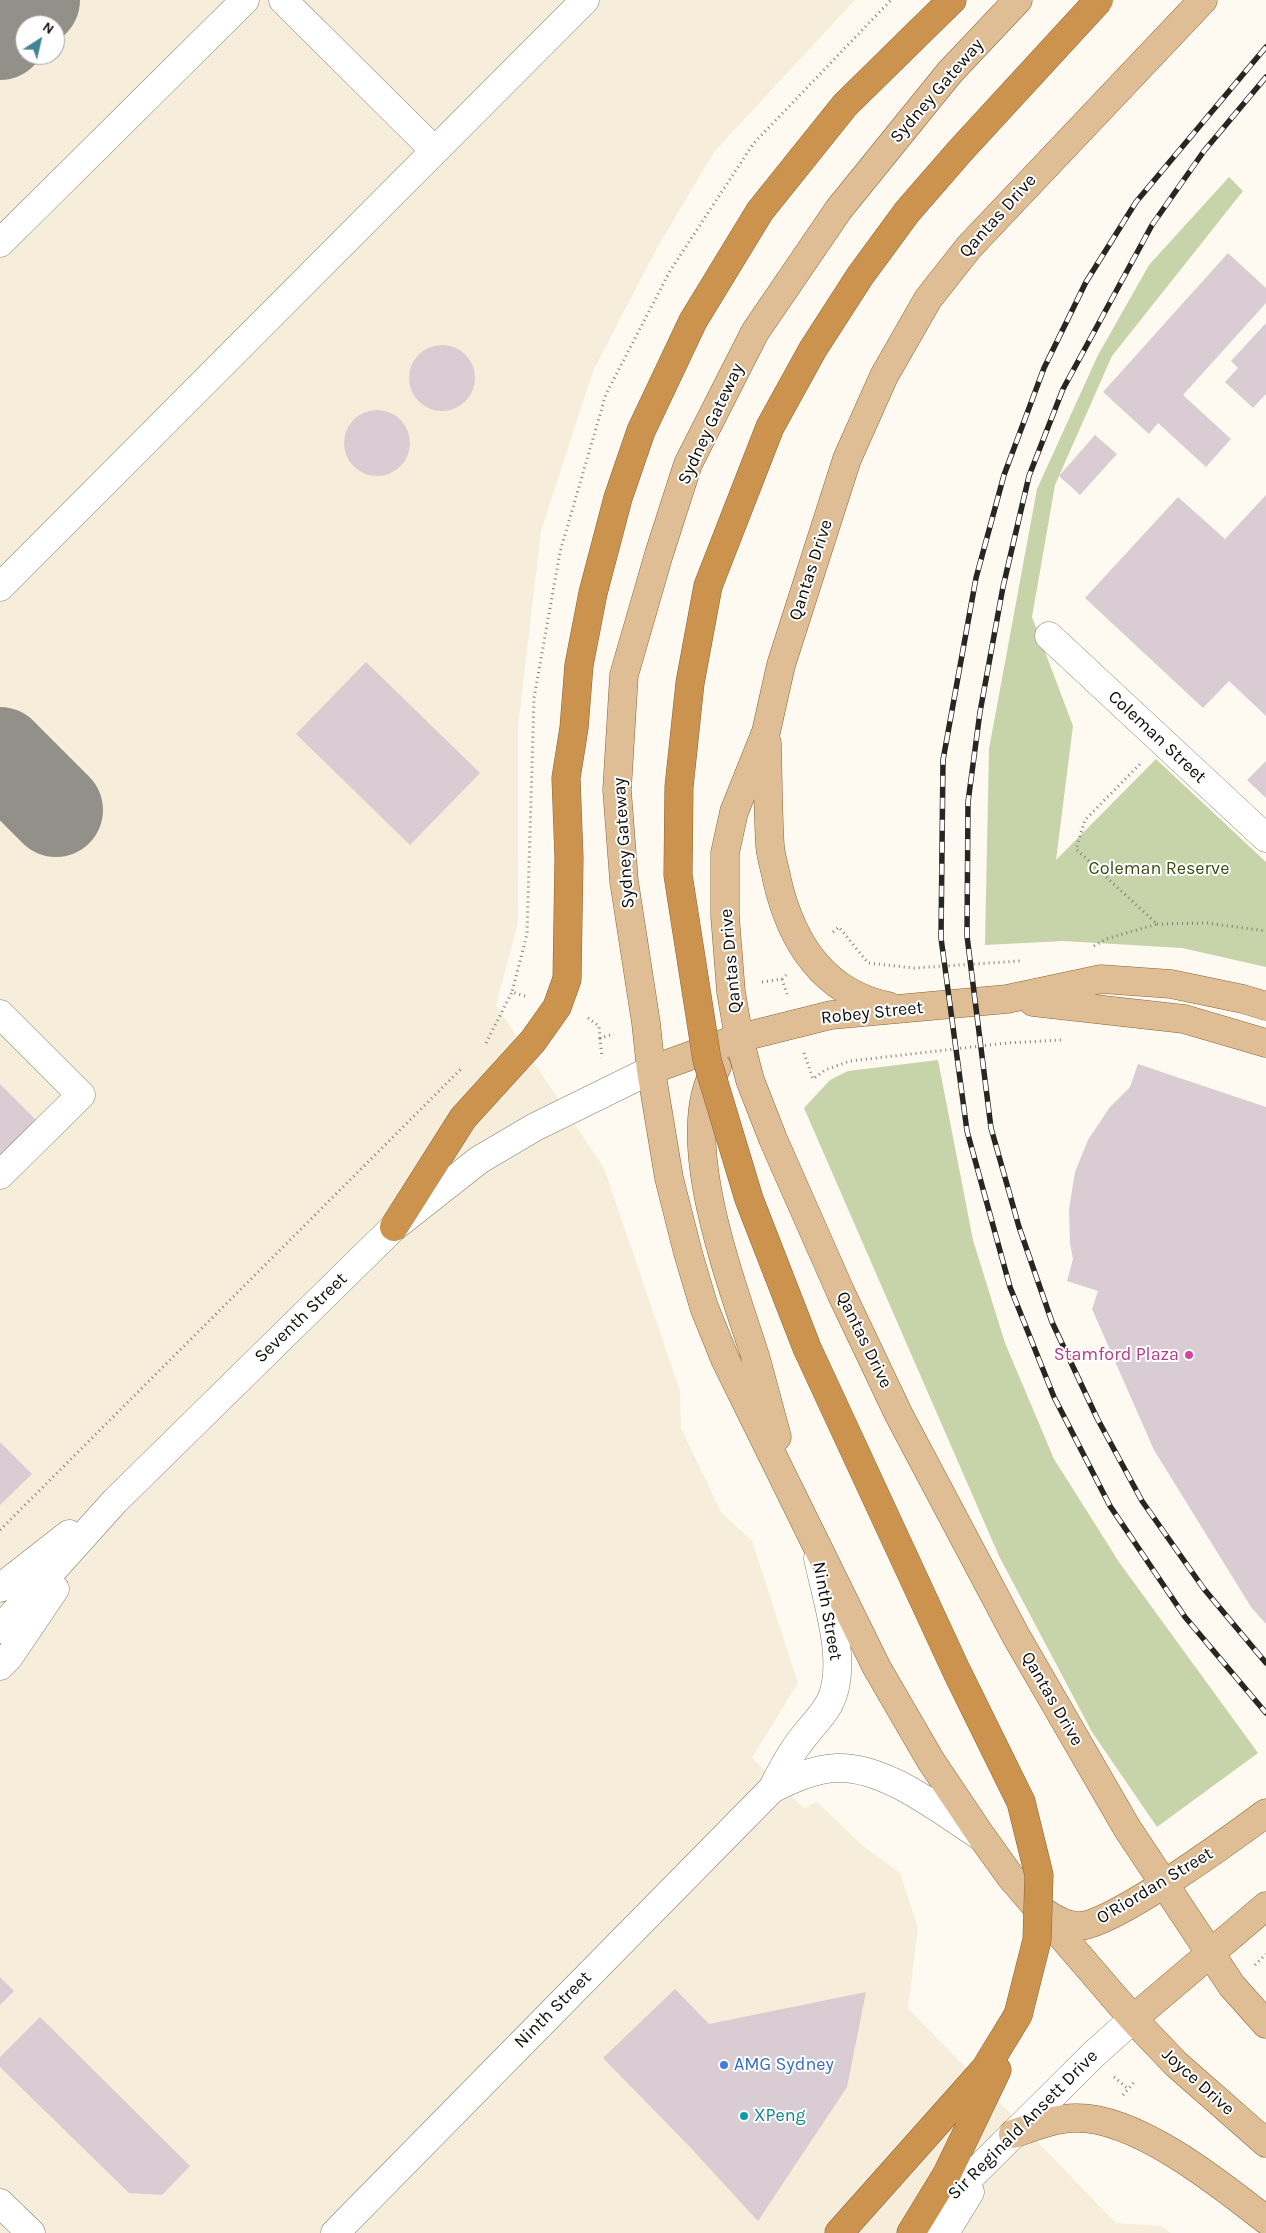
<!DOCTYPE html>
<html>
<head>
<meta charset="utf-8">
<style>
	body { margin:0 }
	#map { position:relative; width:1266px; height:2233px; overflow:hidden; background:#fefaf1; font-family:Karla,sans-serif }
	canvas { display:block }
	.north { position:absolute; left:15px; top:15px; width:50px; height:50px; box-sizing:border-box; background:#fff; border:1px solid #9f9e9d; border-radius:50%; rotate:35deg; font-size:14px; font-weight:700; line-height:20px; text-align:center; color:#0f0d09 }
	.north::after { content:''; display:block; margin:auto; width:18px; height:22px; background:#428495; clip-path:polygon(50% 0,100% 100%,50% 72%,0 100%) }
</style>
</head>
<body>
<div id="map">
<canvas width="1266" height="2233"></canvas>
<div class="north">N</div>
</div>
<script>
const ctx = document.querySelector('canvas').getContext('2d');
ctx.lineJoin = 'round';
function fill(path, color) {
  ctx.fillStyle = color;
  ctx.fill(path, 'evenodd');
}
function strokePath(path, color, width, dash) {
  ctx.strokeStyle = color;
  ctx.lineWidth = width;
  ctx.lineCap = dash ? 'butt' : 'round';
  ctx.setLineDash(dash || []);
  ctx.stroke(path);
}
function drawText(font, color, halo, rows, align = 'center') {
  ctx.font = font + ' Karla,sans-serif';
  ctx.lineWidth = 4;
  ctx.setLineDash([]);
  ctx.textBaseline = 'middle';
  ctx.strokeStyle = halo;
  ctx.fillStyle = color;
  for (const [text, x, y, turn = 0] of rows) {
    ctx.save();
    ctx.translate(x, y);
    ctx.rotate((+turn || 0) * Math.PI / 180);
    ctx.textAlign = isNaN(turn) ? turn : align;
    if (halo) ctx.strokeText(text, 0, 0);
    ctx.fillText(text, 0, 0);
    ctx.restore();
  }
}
fill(new Path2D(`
	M 0,0 L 855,0 L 714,152 L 657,248 L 593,371 L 541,531 L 518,727 L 518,923 L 496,1005 L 604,1168 L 680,1391 L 681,1428 L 721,1512 L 752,1541 L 798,1683 L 752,1758 L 804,1808 L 817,1802 L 863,1846 L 900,1873 L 918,1928 L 908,2008 L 1116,2223 L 1161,2226 L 1171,2233 L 0,2233 ZM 25,25 L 55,25 L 55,55 L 25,55 Z`), '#f6eedb');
fill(new Path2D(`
	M 1229,177 L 1243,191 L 1112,356 L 1055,485 L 1032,617 L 1073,726 L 1056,860 L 1156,759 L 1266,862 L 1266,967 L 1182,948 L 1063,941 L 985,945 L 989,749 L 1037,489 L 1098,355 L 1149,265 Z
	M 938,1060 L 973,1240 L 1005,1343 L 1054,1459 L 1119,1562 L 1258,1753 L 1157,1827 L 1092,1732 L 999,1556 L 804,1108 L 830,1080 L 848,1071 Z`), '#c7d3a9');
strokePath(new Path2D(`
	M 0,33 L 33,0
	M 0,754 L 56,810`), '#939089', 94);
fill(new Path2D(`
	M 1228,253 L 1266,288 L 1266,303 L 1183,395 L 1231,439 L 1206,467 L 1158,423 L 1149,434 L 1103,392 Z
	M 1266,323 L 1266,394 L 1253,408 L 1225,382 L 1238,368 L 1231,361 Z
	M409 378a33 33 0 1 1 66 0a33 33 0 1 1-66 0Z
	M344 443a33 33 0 1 1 66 0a33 33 0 1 1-66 0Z
	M 1095,435 L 1117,454 L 1080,495 L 1059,476 Z
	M 1266,495 L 1266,716 L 1229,681 L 1203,708 L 1085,598 L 1178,497 L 1225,539 Z
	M 366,662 L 480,773 L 410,845 L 296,734 Z
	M 1266,761 L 1266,798 L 1247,780 Z
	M 1138,1064 L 1266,1107 L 1266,1624 L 1251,1607 L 1154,1450 L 1092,1309 L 1098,1291 L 1067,1281 L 1073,1259 L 1070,1243 L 1069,1209 L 1075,1172 L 1088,1140 L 1110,1107 L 1130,1087 Z
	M 0,1084 L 37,1121 L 0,1158 Z
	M 0,1442 L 32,1474 L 0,1505 Z
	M 0,1977 L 14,1991 L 0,2005 Z
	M 675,1989 L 709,2024 L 866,1992 L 847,2087 L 758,2221 L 689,2146 L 603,2058 Z
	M 40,2017 L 190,2166 L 162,2195 L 129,2193 L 0,2067 L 0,2057 Z`), '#d9ccd2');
const minor = new Path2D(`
	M 283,0 L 434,150
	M 0,243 L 245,0
	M 0,587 L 585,0
	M 1049,636 L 1266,838
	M 0,1014 L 81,1095 L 0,1175
	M 0,1588 L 69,1534
	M 0,1629 L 115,1501 L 394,1227 L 479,1160 L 535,1127 L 651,1070
	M 0,1666 L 9,1657 L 55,1589
	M 772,1789 C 792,1779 814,1769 837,1768 C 886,1766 942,1812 982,1837
	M 0,2203 L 31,2233
	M 920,2227 L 1094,2054 L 1133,2019
	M 335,2233 L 772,1789 C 780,1774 788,1757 799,1743 C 808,1730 821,1718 829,1704 C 850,1666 826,1598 818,1558
	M 945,2233 L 970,2192`);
const major = new Path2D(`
	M 1018,0 L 950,72 L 839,209 L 755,332 L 688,464 L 659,554 L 624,675 L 617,790 L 624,881 L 646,1023 L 651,1070 L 669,1178 L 688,1253 L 704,1307 L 725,1359 L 877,1668 L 931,1761 L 982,1837 L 1010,1876 L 1133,2019 L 1176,2064 L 1266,2143
	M 1203,0 L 969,247 L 928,299 L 884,376 L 847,459 L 781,665 L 766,732 L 734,812 L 725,853 L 725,916 L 731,992 L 739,1038 L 750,1080 L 773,1139 L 841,1293 L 899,1415 L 1016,1636 L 1127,1828 L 1232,1986 L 1266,2024
	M 767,743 C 768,777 768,812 770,846 C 771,857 775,869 777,880 C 791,941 823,993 888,1006
	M 1033,1002 L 1184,1019 L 1266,1043
	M 717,1067 C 673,1135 734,1288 756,1359 C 763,1385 770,1411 777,1437
	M 651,1070 L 739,1038 L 831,1015 L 1007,999 L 1101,979 L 1171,984 L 1243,999 L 1266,1006
	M 1044,1912 C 1054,1919 1066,1926 1079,1926 C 1112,1926 1235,1836 1266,1813
	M 1133,2019 L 1266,1906
	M 1013,2134 C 1033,2127 1055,2118 1076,2118 C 1137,2117 1220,2184 1266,2220`);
const highway = new Path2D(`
	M 394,1227 L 463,1118 L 533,1041 L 557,1007 L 567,979 L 569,858 L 566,778 L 574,728 L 579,665 L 593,593 L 618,498 L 641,431 L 693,321 L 760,211 L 845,105 L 952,0
	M 839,2233 L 985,2069 L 1018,2015
	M 911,2233 L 947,2174 L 997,2070`);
strokePath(minor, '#817d72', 29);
strokePath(major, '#8a6436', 29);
strokePath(highway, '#8a6436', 29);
strokePath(new Path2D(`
	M 1157,924 L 1207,923 L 1266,931
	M 833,932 L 839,927 L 868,963 L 914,968 L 1020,961
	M 1094,946 L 1106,939 L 1157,924 L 1076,849 L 1085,820 L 1141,763
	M 782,979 L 787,994
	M 762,982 L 782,979 L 786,975
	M 525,996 L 512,992 L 527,934 L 534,698 L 560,552 L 606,394 L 670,271 L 753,144 L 891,0
	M 588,1018 L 599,1026 L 600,1038 L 614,1034
	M 600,1038 L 602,1058
	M 486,1043 L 512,992
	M 804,1053 L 813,1079 L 825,1070 L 850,1061 L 1007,1043 L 1061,1040
	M 0,1530 L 461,1069
	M 1255,1965 L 1266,1954
	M 1114,2077 L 1127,2088
	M 1123,2095 L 1136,2080`), '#817e78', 3, [1, 4]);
strokePath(minor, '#fff', 28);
strokePath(major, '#e0be95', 28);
strokePath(highway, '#cc934e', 28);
const rail = new Path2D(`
	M 1266,47 L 1136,202 L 1086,282 L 1044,368 L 1004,475 L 976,578 L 943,760 L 941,938 L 967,1131 L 1010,1287 L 1054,1397 L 1110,1506 L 1185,1617 L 1266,1713
	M 1266,77 L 1204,151 L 1152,225 L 1063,389 L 1029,476 L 1003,587 L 980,712 L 968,802 L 967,936 L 991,1128 L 1019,1227 L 1052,1322 L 1097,1418 L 1142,1501 L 1204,1589 L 1266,1663`);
strokePath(rail, '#282621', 5.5);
strokePath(rail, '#fff', 4, [11]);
const highwayBridge = new Path2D(`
	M 1018,2015 L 1037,1940 L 1039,1875 L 1021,1802 L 957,1672 L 807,1348 L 749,1199 L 707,1060 L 678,875 L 679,787 L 690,683 L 708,586 L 770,427 L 813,349 L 860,276 L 907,212 L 960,151 L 1099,0`);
strokePath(highwayBridge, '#8a6436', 29, []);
strokePath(highwayBridge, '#cc934e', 28);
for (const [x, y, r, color] of [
	[1189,1355,5,"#d1479c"],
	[724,2065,5,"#3f7fe0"],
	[744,2116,5,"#0f9aa8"]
]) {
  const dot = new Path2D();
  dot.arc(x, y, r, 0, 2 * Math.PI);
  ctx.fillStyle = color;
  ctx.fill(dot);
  strokePath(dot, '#fff', 2);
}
drawText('18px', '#0f0d09', '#fff', [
	["Sydney Gateway",937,91,-49],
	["Qantas Drive",998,216,-48],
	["Sydney Gateway",711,424,-65],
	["Qantas Drive",811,570,-72],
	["Coleman Street",1157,737,43],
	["Sydney Gateway",624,843,-94],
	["Qantas Drive",731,961,-95],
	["Robey Street",872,1013,-6],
	["Seventh Street",301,1318,-44],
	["Qantas Drive",864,1340,64],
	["Ninth Street",827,1611,80],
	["Qantas Drive",1052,1699,60],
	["O'Riordan Street",1155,1886,-31],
	["Ninth Street",553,2010,-45],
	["Joyce Drive",1198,2082,42],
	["Sir Reginald Ansett Drive",1023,2125,-45]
]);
drawText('18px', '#3c4811', '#fff', [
	["Coleman Reserve",1159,869]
]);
drawText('18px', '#b23c85', '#fff', [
	["Stamford Plaza",1179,1355]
], 'right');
drawText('18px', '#366cbe', '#fff', [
	["AMG Sydney",734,2065]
], 'left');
drawText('18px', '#0d838f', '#fff', [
	["XPeng",754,2116]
], 'left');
</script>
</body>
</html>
